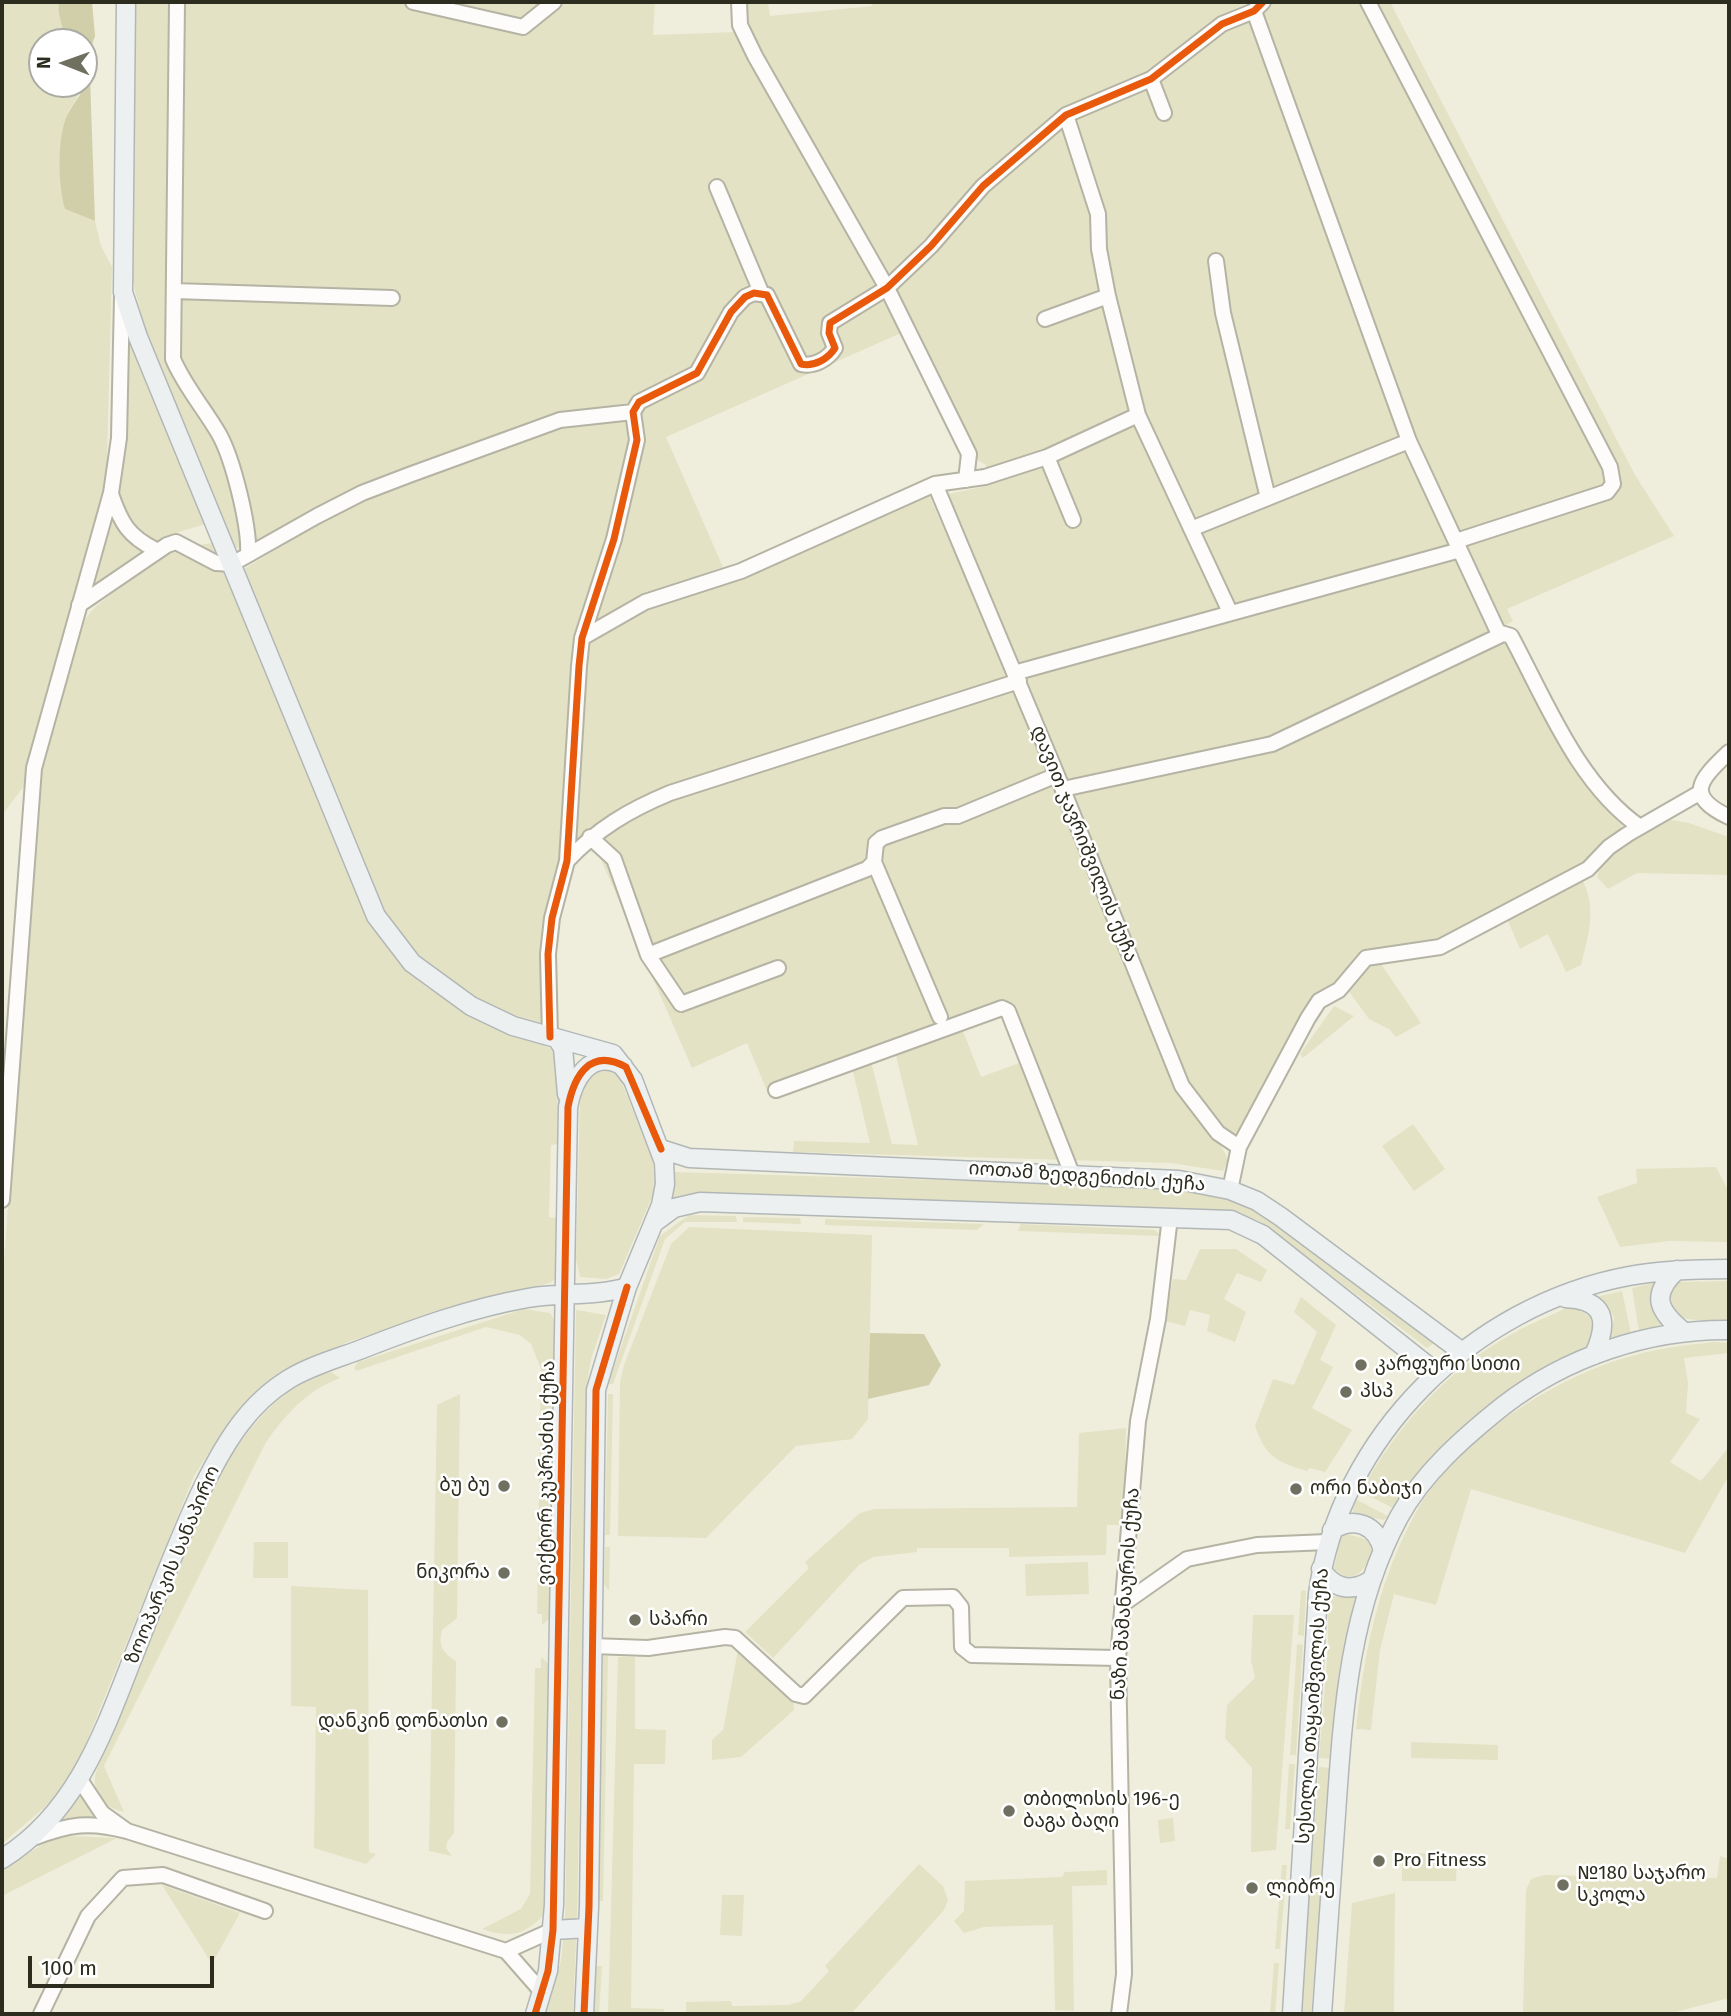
<!DOCTYPE html>
<html>
<head>
<meta charset="utf-8">
<style>
	body { margin:0 }
	#map { position:relative; width:1731px; height:2016px; overflow:hidden; background:#efeedc; font-family:"Fira Sans",sans-serif }
	canvas { display:block }
	.frame { position:absolute; inset:0; border:4px solid #2c2c1f; pointer-events:none }
	.north { position:absolute; left:28px; top:28px; width:70px; height:70px; box-sizing:border-box; background:#fff; border:2px solid #ababa5; border-radius:50%; rotate:271deg; font-size:19px; font-weight:700; line-height:28px; text-align:center; color:#2c2c1f }
	.north::after { content:''; display:block; margin:auto; width:24px; height:32px; background:#707061; clip-path:polygon(50% 0,100% 100%,50% 72%,0 100%) }
	.scale { position:absolute; left:28px; top:1956px; width:186px; height:32px; box-sizing:border-box; border:4px solid #2c2c1f; border-top:0; padding-left:9px; font-size:21px; line-height:24px; white-space:nowrap; color:#2c2c1f; -webkit-text-stroke:5px #fff; paint-order:stroke }
</style>
</head>
<body>
<div id="map">
<canvas width="1731" height="2016"></canvas>
<div class="frame"></div>
<div class="north">N</div>
<div class="scale">100 m</div>
</div>
<script>
const ctx = document.querySelector('canvas').getContext('2d');
ctx.lineJoin = 'round';
function fill(path, color) {
  ctx.fillStyle = color;
  ctx.fill(path, 'evenodd');
}
function strokePath(path, color, width, dash) {
  ctx.strokeStyle = color;
  ctx.lineWidth = width;
  ctx.lineCap = dash ? 'butt' : 'round';
  ctx.setLineDash(dash || []);
  ctx.stroke(path);
}
function drawText(font, color, halo, rows, align = 'center') {
  ctx.font = font + ' "Fira Sans","Noto Sans Georgian",sans-serif';
  ctx.lineWidth = 5;
  ctx.setLineDash([]);
  ctx.textBaseline = 'middle';
  ctx.strokeStyle = halo;
  ctx.fillStyle = color;
  for (const [text, x, y, turn = 0] of rows) {
    ctx.save();
    ctx.translate(x, y);
    ctx.rotate((+turn || 0) * Math.PI / 180);
    ctx.textAlign = isNaN(turn) ? turn : align;
    if (halo) ctx.strokeText(text, 0, 0);
    ctx.fillText(text, 0, 0);
    ctx.restore();
  }
}
fill(new Path2D(`
	M 2,2 L 59,2 C 56,17 66,27 63,42 L 42,42 L 42,84 L 84,84 L 84,59 L 87,59 L 90,76 L 68,112 L 64,132 L 60,158 L 65,209 L 95,221 L 101,246 L 112,267 L 107,461 L 102,495 L 31,753 L 27,782 L 5,811 L 2,821 Z
	M 134,2 L 655,2 L 653,35 L 736,32 L 879,286 L 828,320 L 830,346 L 826,354 L 803,360 L 753,288 L 694,370 L 627,403 L 560,415 L 348,494 L 241,550 L 232,545 L 148,339 L 132,279 Z
	M 745,2 L 768,2 L 770,16 L 872,6 L 872,2 L 1249,2 L 1219,16 L 1147,77 L 1058,113 L 982,179 L 893,272 L 886,273 L 756,41 L 745,16 Z
	M 1275,2 L 1390,2 L 1635,475 L 1674,536 L 1507,609 L 1513,621 L 1502,627 L 1415,441 L 1261,21 L 1264,12 Z
	M 1248,20 L 1396,425 L 1448,543 L 1445,549 L 1016,664 L 946,500 L 948,494 L 987,486 L 986,465 L 976,459 L 895,293 L 895,288 L 987,188 L 1067,121 L 1144,90 L 1225,27 Z
	M 751,298 L 762,298 L 797,367 L 839,352 L 834,327 L 879,301 L 884,302 L 901,333 L 666,437 L 723,567 L 644,595 L 600,623 L 594,615 L 640,411 L 644,404 L 700,377 L 734,313 Z
	M 129,341 L 209,523 L 169,535 L 86,592 L 118,494 L 126,452 Z
	M 625,417 L 630,423 L 632,435 L 609,542 L 577,633 L 548,1029 L 496,1013 L 422,963 L 395,931 L 367,878 L 244,569 L 354,502 L 559,427 Z
	M 929,495 L 1007,672 L 1001,681 L 875,718 L 677,785 L 639,801 L 588,828 L 575,842 L 586,641 L 650,607 L 740,577 Z
	M 216,542 L 367,906 L 393,954 L 426,987 L 556,1051 L 560,1066 L 558,1144 L 551,1145 L 549,1217 L 556,1218 L 556,1278 L 550,1283 L 500,1295 L 350,1341 L 275,1375 L 250,1397 L 229,1421 L 194,1476 L 80,1758 L 53,1800 L 2,1844 L 2,1291 L 38,781 L 78,628 L 95,607 L 151,563 L 174,550 Z
	M 1454,558 L 1460,564 L 1499,640 L 1514,648 L 1623,821 L 1619,836 L 1585,864 L 1439,943 L 1372,953 L 1336,984 L 1322,989 L 1315,997 L 1239,1134 L 1227,1131 L 1186,1085 L 1026,682 L 1032,671 Z
	M 1011,687 L 1016,690 L 1174,1085 C 1188,1104 1221,1140 1228,1160 L 1223,1171 L 1171,1163 L 793,1152 L 794,1141 L 870,1143 L 852,1068 L 770,1098 L 747,1043 L 692,1068 L 592,839 L 666,800 ZM 1000,1012 L 1019,1063 L 981,1077 L 961,1026 ZM 895,1052 L 918,1145 L 917,1145 L 892,1144 L 870,1058 Z
	M 1666,819 L 1689,823 L 1729,837 L 1729,875 L 1637,873 L 1608,889 L 1597,877 C 1603,849 1643,833 1666,819 Z
	M 1582,879 C 1597,908 1589,934 1581,965 L 1566,972 L 1548,934 L 1520,949 L 1507,919 Z
	M 1377,958 L 1421,1023 L 1396,1037 L 1389,1029 L 1369,1019 L 1345,986 Z
	M 1334,1006 L 1354,1016 L 1303,1058 L 1300,1054 Z
	M 606,1067 L 618,1073 L 653,1161 L 655,1190 L 619,1274 L 606,1279 L 580,1277 L 576,1259 L 580,1101 L 585,1077 Z
	M 1413,1124 L 1445,1169 L 1414,1191 L 1382,1146 Z
	M 1716,1167 L 1729,1192 L 1729,1242 L 1669,1241 L 1620,1247 L 1597,1197 L 1637,1183 L 1636,1169 Z
	M 674,1172 L 1168,1187 L 1220,1193 L 1262,1213 L 1434,1343 L 1427,1348 L 1258,1220 L 1230,1213 L 673,1199 Z
	M 689,1215 L 736,1216 L 737,1222 L 685,1222 L 665,1239 L 613,1384 L 608,1384 L 660,1236 Z
	M 743,1217 L 800,1218 L 801,1224 L 743,1222 Z
	M 825,1219 L 984,1224 L 977,1230 L 825,1225 Z
	M 1021,1224 L 1155,1230 L 1161,1236 L 1018,1231 Z
	M 689,1227 L 872,1235 L 868,1419 L 852,1439 L 796,1446 L 706,1538 L 618,1536 L 620,1382 L 624,1365 L 671,1244 Z
	M 1200,1249 L 1236,1249 L 1267,1270 L 1261,1282 L 1237,1273 L 1224,1299 L 1246,1312 L 1235,1342 L 1207,1331 L 1210,1315 L 1190,1310 L 1185,1326 L 1165,1321 L 1173,1279 L 1186,1280 Z
	M 1729,1281 L 1729,1320 C 1704,1321 1648,1325 1676,1282 Z
	M 1653,1283 C 1649,1300 1651,1312 1662,1325 L 1639,1331 L 1632,1288 Z
	M 1622,1291 L 1631,1333 L 1610,1338 L 1614,1317 L 1606,1304 L 1596,1297 Z
	M 1301,1297 L 1336,1325 L 1320,1360 L 1333,1367 L 1312,1408 L 1352,1430 L 1325,1472 L 1310,1468 L 1307,1471 C 1276,1462 1266,1457 1255,1426 L 1273,1379 L 1294,1385 L 1317,1332 L 1294,1312 Z
	M 1571,1306 L 1591,1317 L 1593,1332 L 1588,1346 C 1506,1383 1443,1432 1393,1508 L 1361,1492 C 1394,1429 1449,1368 1512,1334 C 1531,1323 1552,1315 1571,1306 Z
	M 524,1309 L 550,1313 L 555,1321 L 549,1619 L 542,1625 L 542,1614 L 537,1614 L 541,1369 L 531,1344 L 520,1335 L 486,1327 L 356,1371 L 354,1368 L 358,1362 Z
	M 576,1310 L 606,1315 L 591,1359 L 587,1384 L 577,1920 L 565,1920 Z
	M 1714,1342 L 1729,1343 L 1729,1353 L 1684,1358 L 1688,1383 L 1686,1413 L 1700,1419 L 1670,1462 L 1701,1481 L 1729,1447 L 1729,1475 L 1685,1553 L 1471,1489 L 1436,1605 L 1394,1594 L 1380,1650 L 1371,1730 L 1356,1729 C 1364,1653 1378,1582 1415,1514 C 1454,1442 1556,1375 1635,1355 C 1660,1348 1687,1345 1714,1342 Z
	M 331,1372 L 340,1378 C 307,1390 284,1416 265,1444 L 104,1766 L 124,1812 C 100,1806 90,1792 97,1768 L 214,1484 C 238,1441 279,1383 331,1372 Z
	M 460,1394 L 457,1618 L 442,1630 C 438,1646 443,1653 456,1661 L 454,1833 L 447,1842 L 446,1848 L 452,1856 L 429,1851 L 437,1405 Z
	M 608,1394 L 613,1394 L 610,1535 L 605,1535 Z
	M 1126,1428 L 1124,1525 L 1107,1525 L 1106,1555 L 1009,1557 L 1009,1548 L 917,1548 L 917,1552 L 873,1557 L 859,1565 L 773,1658 L 745,1632 L 809,1568 L 805,1562 L 860,1513 L 875,1509 L 1077,1507 L 1079,1433 Z
	M 1357,1500 L 1388,1516 L 1384,1520 L 1354,1514 L 1352,1507 Z
	M 1346,1534 L 1370,1540 L 1374,1547 C 1367,1566 1356,1589 1334,1569 L 1341,1537 Z
	M 254,1542 L 288,1542 L 288,1578 L 253,1578 Z
	M 605,1547 L 610,1547 L 609,1591 L 604,1584 Z
	M 1088,1562 L 1089,1594 L 1026,1596 L 1025,1564 Z
	M 291,1586 L 368,1590 L 369,1852 L 376,1854 L 366,1864 L 314,1848 L 316,1707 L 291,1706 Z
	M 1301,1590 L 1306,1591 L 1304,1636 L 1298,1635 Z
	M 1328,1596 L 1357,1597 L 1339,1671 L 1332,1759 L 1319,1758 L 1328,1648 Z
	M 1253,1615 L 1294,1615 L 1276,1850 L 1251,1852 L 1252,1768 L 1225,1738 L 1227,1705 L 1255,1678 L 1251,1661 Z
	M 1297,1644 L 1303,1645 L 1296,1755 L 1290,1755 Z
	M 738,1650 L 793,1697 L 794,1710 L 741,1757 L 712,1760 L 712,1740 L 723,1730 Z
	M 603,1656 L 608,1656 L 603,1901 L 598,1901 Z
	M 541,1657 L 549,1664 L 549,1674 L 544,1914 C 525,1936 509,1938 482,1929 L 521,1909 L 530,1894 L 535,1668 L 541,1668 Z
	M 618,1657 L 635,1657 L 635,1729 L 666,1730 L 665,1764 L 634,1764 L 631,2008 L 664,2009 L 664,2014 L 608,2014 Z
	M 1411,1742 L 1498,1745 L 1498,1760 L 1411,1758 Z
	M 1289,1764 L 1295,1764 L 1290,1829 L 1285,1829 Z
	M 1319,1767 L 1331,1768 L 1311,2014 L 1299,2014 Z
	M 78,1793 L 97,1818 L 57,1822 Z
	M 1173,1818 L 1175,1841 L 1160,1843 L 1158,1820 Z
	M 71,1836 L 117,1838 L 2,1896 L 2,1870 L 51,1839 Z
	M 1402,1853 L 1457,1854 L 1456,1881 L 1402,1881 Z
	M 1720,1856 L 1729,1859 L 1729,1998 L 1668,2014 L 1523,2014 L 1526,1890 L 1531,1879 L 1544,1875 L 1717,1878 Z
	M 919,1864 L 943,1886 L 948,1900 L 944,1910 L 851,2014 L 686,2014 L 686,2002 L 731,2001 L 732,2006 L 789,2005 L 801,2001 L 829,1971 L 825,1966 Z
	M 1282,1865 L 1287,1865 L 1280,1949 L 1275,1949 Z
	M 1107,1870 L 1107,1885 L 1072,1886 L 1074,2011 L 1055,2010 L 1053,1925 L 984,1927 L 964,1933 L 954,1921 L 964,1911 L 965,1881 L 1062,1877 L 1065,1872 Z
	M 162,1885 L 240,1913 L 212,1964 Z
	M 1395,1893 L 1394,2014 L 1344,2014 L 1352,1903 Z
	M 722,1895 L 744,1895 L 742,1936 L 720,1935 Z
	M 563,1939 L 576,1939 L 573,2014 L 545,2014 L 561,1961 Z
	M 1274,1963 L 1279,1963 L 1275,2014 L 1270,2014 Z
	M 595,1966 L 602,1966 L 599,2014 L 593,2014 Z`), '#e3e2c5');
fill(new Path2D(`
	M 59,2 L 92,2 L 95,36 L 87,59 L 84,59 L 84,42 L 63,42 C 66,27 56,17 59,2 Z
	M 90,76 L 95,221 L 65,209 C 58,185 56,132 70,110 C 77,98 85,89 90,76 Z
	M 870,1333 L 924,1334 L 941,1365 L 929,1385 L 868,1399 Z`), '#d0cfaa');
const minor = new Path2D(`
	M 177,2 L 173,359 C 185,387 204,408 219,434 C 233,459 250,527 248,555
	M 413,2 L 523,27 L 554,2
	M 739,2 L 740,25 L 755,56 L 887,288 L 969,454 L 966,480
	M 1368,2 L 1610,467 L 1613,484 L 1607,492 L 1456,541
	M 1254,11 L 1409,441 L 1498,632 L 1511,636 C 1546,701 1578,784 1640,827
	M 1151,79 L 1164,113
	M 717,187 L 761,292
	M 1216,261 L 1223,313 L 1268,498
	M 174,291 L 392,298
	M 1108,296 L 1138,415 L 1230,612
	M 1045,319 L 1108,296 L 1099,249 L 1098,214 L 1066,115
	M 1047,457 L 1073,520
	M 935,484 L 1057,775 L 1182,1086 L 1218,1133 L 1239,1147
	M 111,494 C 121,523 128,536 156,550
	M 1191,529 L 1409,441
	M 79,605 L 167,545 L 176,542 L 216,563 L 232,564 L 317,516 L 362,493 L 409,475 L 560,420 L 633,412
	M 582,638 L 645,602 L 741,571 L 935,484 L 985,477 L 1047,457 L 1138,415
	M 1014,673 L 1460,550
	M 1729,752 C 1701,779 1683,795 1729,817
	M 1063,789 L 1272,744 L 1501,635
	M 590,837 L 614,859 L 648,955 L 681,1004 L 778,968
	M 567,861 C 597,829 629,810 670,793 L 1019,681
	M 874,862 L 940,1017
	M 648,955 L 867,869 L 874,862 L 876,843 L 882,838 L 944,816 L 958,816 L 1057,775
	M 550,1037 L 548,954 L 552,918 L 567,861 L 579,666 L 582,638 L 614,539 L 637,440 L 633,412 L 639,402 L 697,373 L 731,312 L 745,297 L 754,293 L 767,295 L 801,364 C 814,367 828,359 835,348 L 829,333 L 830,323 L 887,288 L 931,246 L 983,186 L 1066,115 L 1151,79 L 1222,24 L 1254,11 L 1263,2
	M 776,1090 L 1002,1008 L 1008,1011 L 1072,1174
	M 1230,1190 L 1239,1147 L 1308,1018 L 1319,1001 L 1339,990 L 1366,958 L 1440,947 L 1588,869 L 1609,847 L 1628,834 L 1701,792
	M 2,1200 L 34,768 L 111,493 L 119,438 L 122,297
	M 1123,1604 L 1187,1559 L 1257,1545 L 1327,1542
	M 592,1646 L 648,1648 L 725,1637 L 735,1638 L 796,1694 L 804,1696 L 903,1598 L 953,1597 L 961,1607 L 962,1647 L 972,1655 L 1118,1658
	M 127,1831 L 506,1951
	M 33,1838 C 69,1824 90,1821 127,1831 L 102,1813 L 80,1780
	M 542,1992 L 506,1951 L 553,1930
	M 41,2014 L 88,1916 L 123,1878 L 163,1875 L 265,1911
	M 1119,2014 L 1124,1974 L 1118,1658 L 1138,1421 L 1158,1319 L 1170,1217`);
const major = new Path2D(`
	M 126,2 L 123,292 L 138,337 L 376,916 L 412,963 L 471,1006 L 513,1026 L 613,1054 L 633,1080 L 664,1162 L 665,1184 L 661,1205 L 627,1287 L 596,1390 L 589,1907 L 584,2014
	M 558,1040 L 563,1048 L 567,1094
	M 661,1149 L 689,1158 L 1179,1180 L 1230,1190 L 1257,1201 L 1281,1217 L 1462,1352
	M 655,1222 L 674,1208 L 700,1202 L 1231,1220 L 1263,1235 L 1437,1373
	M 1677,1270 C 1650,1295 1658,1311 1684,1332
	M 1565,1298 C 1606,1300 1609,1321 1594,1355
	M 1332,1530 C 1354,1516 1377,1524 1383,1551
	M 1321,1569 C 1333,1589 1352,1593 1371,1580
	M 2,1859 C 73,1815 101,1740 130,1665 C 154,1605 176,1543 204,1485 C 225,1443 248,1404 289,1379 C 310,1366 338,1358 362,1349 C 416,1328 471,1308 528,1298 C 561,1292 595,1297 627,1287
	M 553,1930 L 588,1928
	M 535,2014 L 548,1971 L 554,1905 L 568,1107 C 573,1080 590,1047 623,1066
	M 1292,2014 L 1318,1594 C 1339,1437 1473,1305 1629,1276 C 1662,1270 1696,1269 1729,1269
	M 1322,2014 C 1326,1948 1331,1881 1336,1814 C 1343,1712 1349,1609 1399,1517 C 1423,1473 1464,1437 1503,1406 C 1566,1357 1649,1329 1729,1330`);
strokePath(minor, '#b4b3a4', 18);
strokePath(major, '#b2b7b6', 21);
strokePath(minor, '#fdfcfa', 14);
strokePath(major, '#ecf0f1', 18);
strokePath(new Path2D(`
	M 550,1037 L 548,954 L 552,918 L 567,861 L 579,666 L 582,638 L 614,539 L 637,440 L 633,412 L 639,402 L 697,373 L 731,312 L 745,297 L 754,293 L 767,295 L 801,364 C 814,367 828,359 835,348 L 829,333 L 830,323 L 887,288 L 931,246 L 983,186 L 1066,115 L 1151,79 L 1222,24 L 1254,11 L 1263,2
	M 535,2014 L 548,1971 L 553,1930 L 568,1107 C 574,1076 590,1047 626,1067 L 661,1149
	M 584,2014 L 589,1907 L 596,1390 L 627,1287`), '#e8590c', 7);
for (const [x, y, r, color] of [
	[1361,1365,7,"#707061"],
	[1346,1392,7,"#707061"],
	[504,1486,7,"#707061"],
	[1296,1489,7,"#707061"],
	[504,1573,7,"#707061"],
	[635,1620,7,"#707061"],
	[502,1722,7,"#707061"],
	[1009,1811,7,"#707061"],
	[1379,1861,7,"#707061"],
	[1563,1885,7,"#707061"],
	[1252,1888,7,"#707061"]
]) {
  const dot = new Path2D();
  dot.arc(x, y, r, 0, 2 * Math.PI);
  ctx.fillStyle = color;
  ctx.fill(dot);
  strokePath(dot, '#fff', 2.5);
}
drawText('19px', '#2c2c1f', '#fff', [
	["დავით ჯავრიშვილის ქუჩა",1084,844,68],
	["იოთამ ზედგენიძის ქუჩა",1087,1177,4],
	["ვიქტორ კუპრაძის ქუჩა",547,1473,-89],
	["ზოოპარკის სანაპირო",173,1565,-67],
	["ნაზი შამანაურის ქუჩა",1126,1594,-86],
	["სესილია თაყაიშვილის ქუჩა",1313,1706,-86]
]);
drawText('19px', '#2c2c1f', '#fff', [
	["კარფური სითი",1375,1365],
	["პსპ",1360,1392],
	["ბუ ბუ",490,1486,"right"],
	["ორი ნაბიჯი",1310,1489],
	["ნიკორა",490,1573,"right"],
	["სპარი",649,1620],
	["დანკინ დონათსი",488,1722,"right"],
	["თბილისის 196-ე",1023,1800],
	["ბაგა ბაღი",1023,1822],
	["Pro Fitness",1393,1861],
	["№180 საჯარო",1577,1874],
	["სკოლა",1577,1896],
	["ლიბრე",1266,1888]
], 'left');
</script>
</body>
</html>
